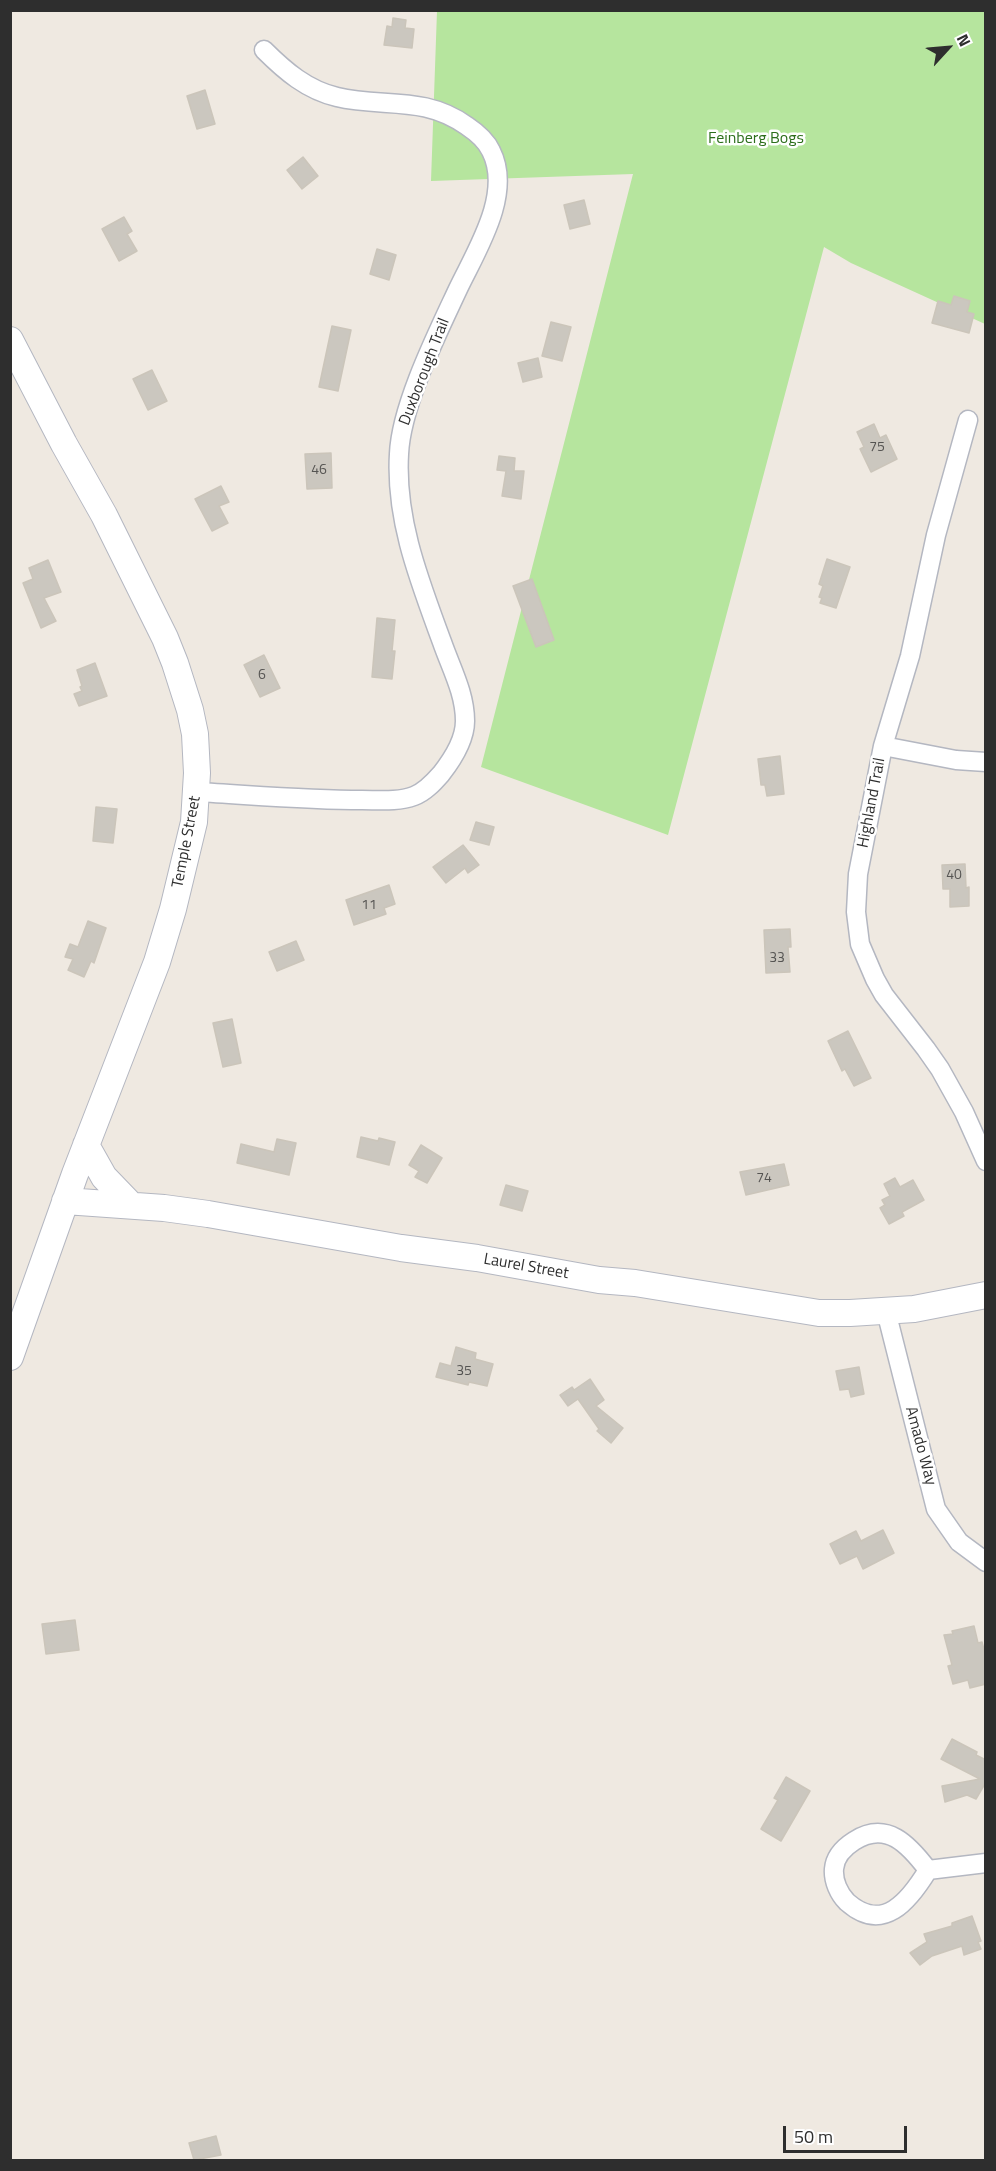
<!DOCTYPE html>
<html>
<head>
<meta charset="utf-8">
<style>
	body { margin:0 }
	#map { position:relative; width:996px; height:2171px; overflow:hidden; background:#efe9e1; font-family:"Titillium Web",sans-serif }
	canvas { display:block }
	.frame { position:absolute; inset:0; border:12px solid #2e2e2e; pointer-events:none }
	.north { position:absolute; left:918px; top:18px; width:60px; height:60px; -webkit-text-stroke:4px #fff; paint-order:stroke; rotate:64deg; font-size:16px; font-weight:700; line-height:24px; text-align:center; color:#2e2e2e }
	.north::after { content:''; display:block; margin:auto; width:21px; height:27px; background:#2e2e2e; clip-path:polygon(50% 0,100% 100%,50% 72%,0 100%) }
	.scale { position:absolute; left:783px; top:2126px; width:124px; height:27px; box-sizing:border-box; border:3px solid #2e2e2e; border-top:0; padding-left:8px; font-size:18px; line-height:21px; white-space:nowrap; color:#2e2e2e; -webkit-text-stroke:4px #fff; paint-order:stroke }
</style>
</head>
<body>
<div id="map">
<canvas width="996" height="2171"></canvas>
<div class="frame"></div>
<div class="north">N</div>
<div class="scale">50 m</div>
</div>
<script>
const ctx = document.querySelector('canvas').getContext('2d');
ctx.lineJoin = 'round';
function fill(path, color) {
  ctx.fillStyle = color;
  ctx.fill(path, 'evenodd');
}
function strokePath(path, color, width, dash) {
  ctx.strokeStyle = color;
  ctx.lineWidth = width;
  ctx.lineCap = dash ? 'butt' : 'round';
  ctx.setLineDash(dash || []);
  ctx.stroke(path);
}
function drawText(font, color, halo, rows, align = 'center') {
  ctx.font = font + ' "Titillium Web",sans-serif';
  ctx.lineWidth = 5;
  ctx.setLineDash([]);
  ctx.textBaseline = 'middle';
  ctx.strokeStyle = halo;
  ctx.fillStyle = color;
  for (const [text, x, y, turn = 0] of rows) {
    ctx.save();
    ctx.translate(x, y);
    ctx.rotate((+turn || 0) * Math.PI / 180);
    ctx.textAlign = isNaN(turn) ? turn : align;
    if (halo) ctx.strokeText(text, 0, 0);
    ctx.fillText(text, 0, 0);
    ctx.restore();
  }
}
fill(new Path2D(`
	M 437,11 L 985,11 L 985,324 L 851,263 L 824,247 L 668,835 L 481,767 L 633,174 L 431,181 Z`), '#b6e59e');
const building = new Path2D(`
	M 393,18 L 406,20 L 405,28 L 414,29 L 412,48 L 384,45 L 387,26 L 392,27 Z
	M 205,90 L 215,124 L 197,129 L 187,96 Z
	M 303,157 L 318,176 L 302,189 L 287,170 Z
	M 584,200 L 590,224 L 570,229 L 564,205 Z
	M 124,217 L 132,231 L 127,234 L 137,251 L 119,261 L 102,229 Z
	M 377,249 L 396,255 L 389,280 L 370,274 Z
	M 954,296 L 970,301 L 967,312 L 974,314 L 969,333 L 932,323 L 938,301 L 951,305 Z
	M 551,322 L 571,327 L 562,361 L 542,356 Z
	M 332,326 L 351,330 L 338,391 L 319,387 Z
	M 538,358 L 542,377 L 523,382 L 518,363 Z
	M 152,370 L 167,401 L 148,410 L 133,379 Z
	M 874,424 L 880,438 L 886,435 L 897,459 L 871,472 L 860,449 L 864,447 L 857,432 Z
	M 331,453 L 332,488 L 307,489 L 305,454 Z
	M 499,456 L 515,458 L 514,471 L 524,471 L 521,499 L 502,496 L 506,471 L 497,470 Z
	M 221,486 L 229,502 L 219,506 L 228,523 L 212,531 L 195,499 Z
	M 827,559 L 850,567 L 836,608 L 820,603 L 822,598 L 819,597 L 823,586 L 819,584 Z
	M 48,560 L 61,592 L 44,598 L 56,621 L 41,628 L 23,583 L 33,579 L 29,568 Z
	M 532,579 L 554,640 L 536,647 L 513,586 Z
	M 377,618 L 395,620 L 392,651 L 395,651 L 392,679 L 372,677 Z
	M 264,655 L 280,688 L 260,697 L 244,665 Z
	M 95,663 L 107,696 L 79,706 L 74,694 L 82,691 L 80,687 L 82,686 L 77,670 Z
	M 780,756 L 784,794 L 767,796 L 765,785 L 761,785 L 758,759 Z
	M 96,807 L 117,809 L 113,843 L 93,841 Z
	M 476,822 L 494,827 L 489,845 L 470,840 Z
	M 463,845 L 479,865 L 468,873 L 465,868 L 446,883 L 433,867 Z
	M 965,864 L 966,888 L 969,887 L 969,906 L 950,907 L 950,889 L 943,889 L 942,865 Z
	M 389,885 L 395,904 L 384,908 L 386,914 L 354,925 L 346,900 Z
	M 88,921 L 106,928 L 94,963 L 91,961 L 84,977 L 68,970 L 73,959 L 65,957 L 70,944 L 78,947 Z
	M 790,929 L 791,947 L 788,947 L 790,972 L 766,973 L 764,930 Z
	M 296,941 L 304,960 L 277,971 L 269,952 Z
	M 232,1019 L 241,1063 L 223,1067 L 213,1023 Z
	M 848,1031 L 871,1078 L 854,1086 L 845,1069 L 842,1071 L 828,1041 Z
	M 361,1137 L 378,1141 L 379,1138 L 395,1142 L 389,1165 L 357,1157 Z
	M 277,1139 L 296,1143 L 289,1175 L 237,1163 L 241,1144 L 274,1152 Z
	M 421,1145 L 442,1158 L 427,1183 L 415,1177 L 419,1171 L 409,1165 Z
	M 784,1164 L 789,1185 L 746,1195 L 740,1172 Z
	M 895,1178 L 900,1187 L 913,1180 L 924,1200 L 902,1212 L 904,1216 L 889,1224 L 880,1208 L 885,1205 L 882,1200 L 890,1196 L 884,1184 Z
	M 506,1185 L 528,1191 L 522,1211 L 500,1205 Z
	M 456,1347 L 476,1353 L 475,1359 L 493,1364 L 487,1386 L 469,1382 L 468,1385 L 436,1377 L 440,1363 L 451,1366 Z
	M 859,1367 L 864,1394 L 851,1397 L 849,1389 L 840,1390 L 836,1371 Z
	M 590,1379 L 604,1400 L 596,1406 L 623,1428 L 611,1443 L 597,1431 L 599,1429 L 578,1399 L 568,1406 L 560,1395 L 572,1387 L 574,1390 Z
	M 883,1530 L 894,1553 L 863,1569 L 857,1556 L 840,1564 L 830,1544 L 856,1531 L 861,1541 Z
	M 75,1620 L 79,1650 L 46,1654 L 42,1624 Z
	M 974,1626 L 978,1643 L 982,1642 L 986,1657 L 986,1684 L 970,1688 L 968,1680 L 953,1684 L 948,1666 L 952,1665 L 944,1635 L 953,1634 L 952,1631 Z
	M 952,1739 L 977,1752 L 976,1755 L 986,1760 L 986,1782 L 976,1799 L 967,1795 L 945,1802 L 942,1786 L 980,1779 L 941,1759 Z
	M 786,1777 L 810,1791 L 781,1841 L 761,1829 L 778,1800 L 774,1798 Z
	M 972,1916 L 981,1941 L 978,1942 L 981,1949 L 964,1955 L 962,1946 L 932,1956 L 920,1965 L 910,1953 L 927,1942 L 924,1934 L 952,1926 L 952,1923 Z
	M 216,2136 L 221,2155 L 194,2160 L 189,2143 Z`);
fill(building, '#cbc7bf');
strokePath(building, '#cbc5ba', 1.5);
const street = new Path2D(`
	M 968,420 L 936,535 L 910,656 L 883,746 L 858,874 L 856,912 L 860,944 L 875,979 L 884,995 L 926,1049 L 940,1069 L 964,1112 L 986,1161
	M 883,746 L 956,760 L 986,762
	M 197,792 C 252,795 307,800 362,800 C 379,800 398,802 414,796 C 425,792 434,782 441,774 C 452,760 465,739 465,721 C 465,693 451,668 442,642 C 420,582 395,520 399,454 C 401,406 437,334 458,289 C 476,251 513,194 491,151 C 486,140 476,132 467,126 C 424,95 383,108 337,97 C 307,90 285,71 264,50
	M 886,1311 L 936,1509 L 959,1542 L 986,1562
	M 928,1870 C 909,1845 887,1820 854,1841 C 843,1848 835,1856 834,1869 C 833,1881 839,1894 847,1902 C 883,1934 909,1901 928,1870 L 986,1863`);
const secondary = new Path2D(`
	M 10,340 L 64,444 L 104,515 L 165,638 L 175,663 L 190,710 L 195,734 L 197,773 L 194,822 L 173,909 L 157,962 L 75,1174 L 10,1357
	M 86,1145 L 104,1177 L 131,1205
	M 65,1201 L 164,1208 L 208,1214 L 401,1248 L 477,1258 L 599,1280 L 635,1283 L 819,1313 L 850,1313 L 914,1309 L 986,1295`);
strokePath(street, '#b4b7c1', 21);
strokePath(secondary, '#b4b7c1', 28);
strokePath(street, '#fff', 18);
strokePath(secondary, '#fff', 26);
drawText('14px', '#555452', null, [
	["75",877,448],
	["46",319,471],
	["6",262,676],
	["40",954,876],
	["11",369,906],
	["33",777,959],
	["74",764,1179],
	["35",464,1372]
]);
drawText('16px', '#2c6e1b', '#fff', [
	["Feinberg Bogs",756,139]
]);
drawText('16px', '#2e2e2e', '#fff', [
	["Duxborough Trail",425,372,-69],
	["Highland Trail",872,803,-79],
	["Temple Street",187,842,-79],
	["Laurel Street",526,1267,10],
	["Amado Way",920,1446,75]
]);
</script>
</body>
</html>
